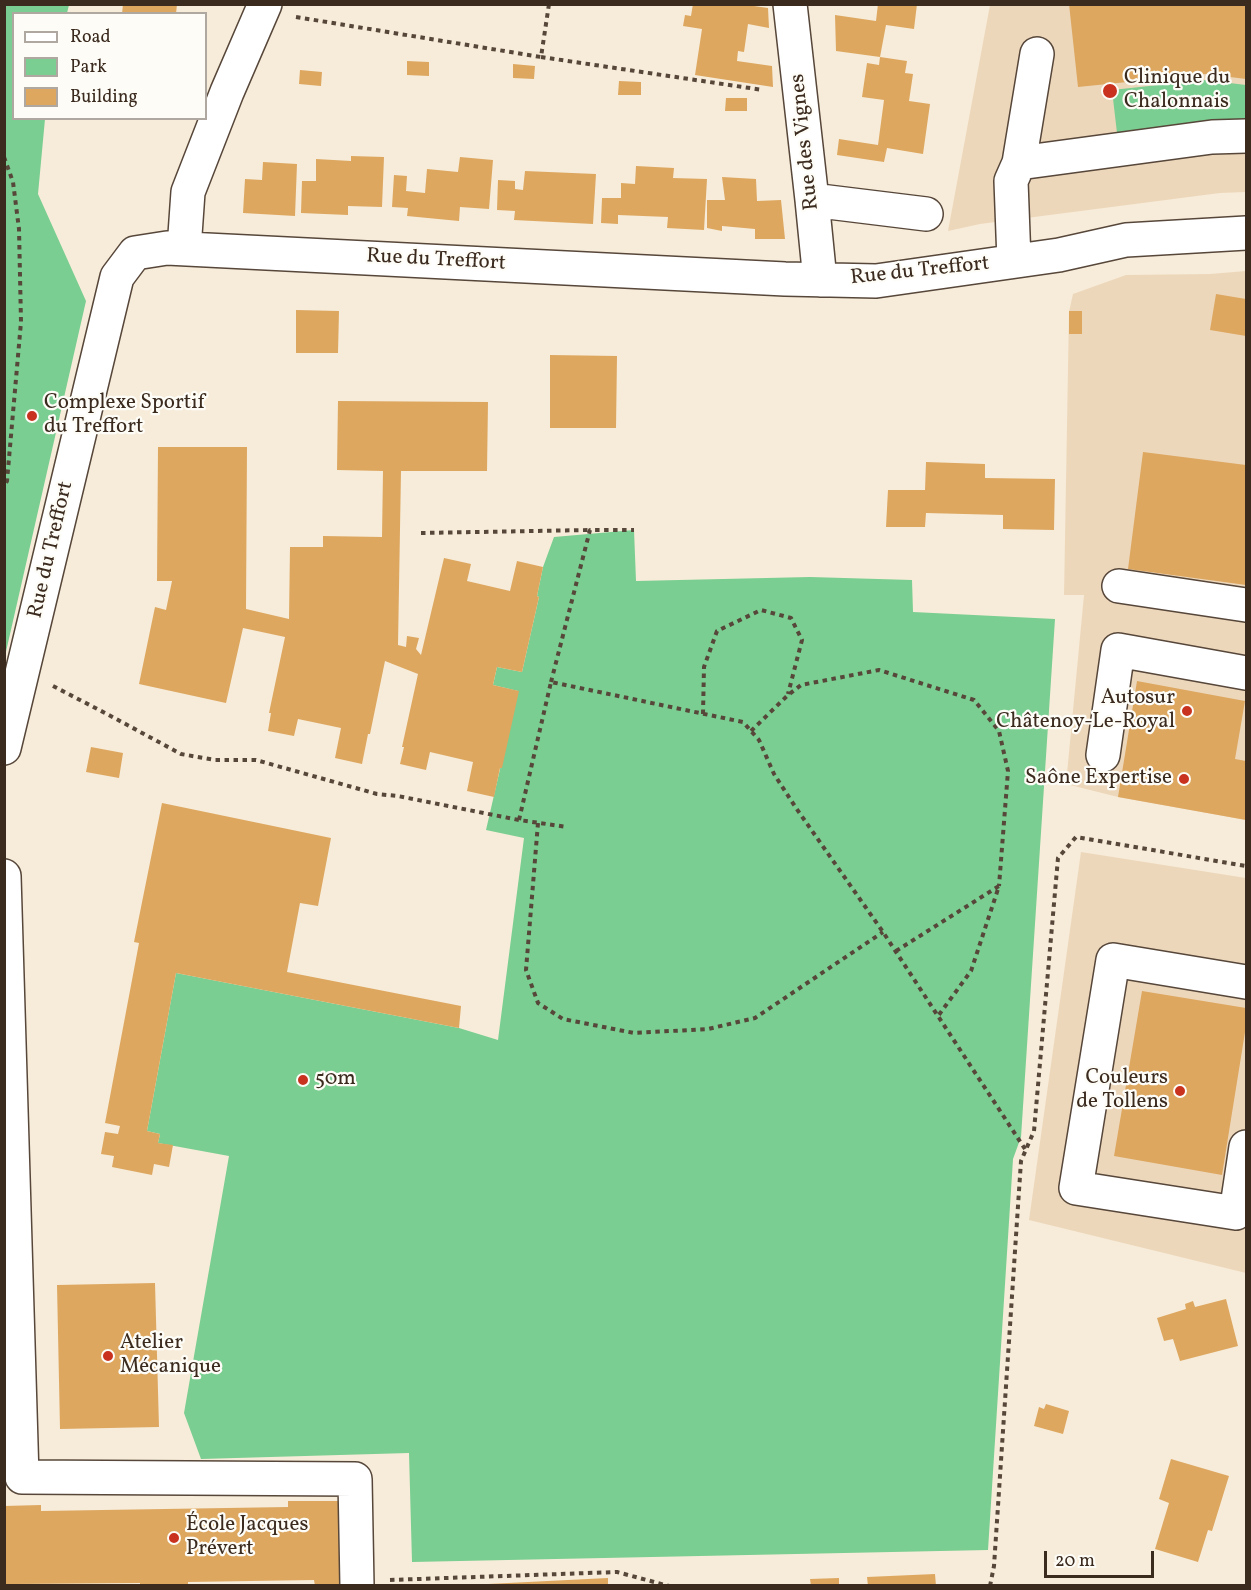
<!DOCTYPE html>
<html>
<head>
<meta charset="utf-8">
<style>
	body { margin:0 }
	#map { position:relative; width:1251px; height:1590px; overflow:hidden; background:#f7ecd9; font-family:Vollkorn,serif }
	canvas { display:block }
	.frame { position:absolute; inset:0; border:6px solid #3b2a1e; pointer-events:none }
	.legend { position:absolute; left:12px; top:12px; width:195px; height:108px; box-sizing:border-box; background:#fdfcf7; border:2px solid #afa8a0; margin:0; padding:8px 10px; list-style:none; font-size:18px; color:#3b2a1e }
	.legend li { display:flex; align-items:center; gap:12px; height:30px }
	.legend b { width:30px; border:2px solid #afa8a0 }
	.scale { position:absolute; left:1044px; top:1551px; width:110px; height:27px; box-sizing:border-box; border:3px solid #3b2a1e; border-top:0; padding-left:8px; font-size:18px; line-height:21px; white-space:nowrap; color:#3b2a1e; -webkit-text-stroke:4px #fdfcf7; paint-order:stroke }
</style>
</head>
<body>
<div id="map">
<canvas width="1251" height="1590"></canvas>
<div class="frame"></div>
<ul class="legend">
<li><b style="height:8px;background:#fff"></b>Road</li>
<li><b style="height:16px;background:#7ace91"></b>Park</li>
<li><b style="height:16px;background:#dda760"></b>Building</li>
</ul>
<div class="scale">20 m</div>
</div>
<script>
const ctx = document.querySelector('canvas').getContext('2d');
ctx.lineJoin = 'round';
function fill(path, color) {
  ctx.fillStyle = color;
  ctx.fill(path, 'evenodd');
}
function strokePath(path, color, width, dash) {
  ctx.strokeStyle = color;
  ctx.lineWidth = width;
  ctx.lineCap = dash ? 'butt' : 'round';
  ctx.setLineDash(dash || []);
  ctx.stroke(path);
}
function drawText(font, color, halo, rows, align = 'center') {
  ctx.font = font + ' Vollkorn,serif';
  ctx.lineWidth = 4.5;
  ctx.setLineDash([]);
  ctx.textBaseline = 'middle';
  ctx.strokeStyle = halo;
  ctx.fillStyle = color;
  for (const [text, x, y, turn = 0] of rows) {
    ctx.save();
    ctx.translate(x, y);
    ctx.rotate((+turn || 0) * Math.PI / 180);
    ctx.textAlign = isNaN(turn) ? turn : align;
    if (halo) ctx.strokeText(text, 0, 0);
    ctx.fillText(text, 0, 0);
    ctx.restore();
  }
}
fill(new Path2D(`
	M 990,5 L 1246,5 L 1246,192 L 1220,193 L 980,224 L 948,231 Z
	M 1246,271 L 1246,820 L 1118,797 L 1066,784 L 1084,595 L 1064,595 L 1069,312 L 1073,294 L 1126,275 L 1210,274 Z
	M 1081,852 L 1246,878 L 1246,1273 L 1029,1220 Z`), '#edd7bb');
fill(new Path2D(`
	M 5,4 L 69,5 L 67,13 L 14,14 L 14,118 L 45,119 L 38,194 L 86,301 L 5,656 Z
	M 1205,80 L 1246,85 L 1246,120 L 1200,123 L 1117,133 L 1112,90 Z
	M 634,530 L 636,581 L 810,577 L 912,580 L 913,612 L 1055,619 L 1021,1137 L 1013,1159 L 988,1550 L 412,1562 L 409,1453 L 201,1459 L 184,1413 L 229,1156 L 158,1143 L 160,1134 L 147,1131 L 176,973 L 459,1028 L 498,1040 L 524,838 L 486,830 L 518,691 L 493,685 L 497,667 L 522,672 L 539,597 L 537,596 L 543,567 L 554,537 Z`), '#7ace91');
fill(new Path2D(`
	M 123,4 L 177,4 L 176,14 L 122,14 Z
	M 693,4 L 740,4 L 768,8 L 769,28 L 748,24 L 744,52 L 738,51 L 737,61 L 772,66 L 773,87 L 695,75 L 702,29 L 683,26 L 685,15 L 691,16 Z
	M 878,4 L 917,4 L 914,29 L 886,25 L 880,57 L 907,61 L 905,73 L 913,74 L 909,101 L 930,104 L 923,154 L 887,148 L 884,162 L 837,155 L 839,139 L 878,145 L 884,100 L 862,97 L 867,63 L 879,65 L 880,57 L 836,51 L 835,15 L 876,21 Z
	M 1069,4 L 1246,4 L 1246,79 L 1206,74 L 1078,87 Z
	M 407,61 L 429,62 L 429,76 L 407,75 Z
	M 513,64 L 535,66 L 534,79 L 513,78 Z
	M 300,70 L 322,72 L 321,86 L 299,84 Z
	M 619,81 L 641,82 L 641,95 L 618,95 Z
	M 726,98 L 747,98 L 747,111 L 725,111 Z
	M 351,156 L 384,157 L 382,207 L 348,206 L 348,215 L 301,213 L 302,181 L 316,181 L 316,159 L 351,161 Z
	M 460,157 L 493,160 L 489,209 L 460,207 L 459,221 L 407,216 L 408,208 L 392,207 L 394,175 L 407,176 L 406,191 L 425,193 L 427,169 L 458,172 Z
	M 263,162 L 297,164 L 295,216 L 243,213 L 245,179 L 262,180 Z
	M 636,166 L 674,168 L 673,178 L 707,179 L 704,230 L 667,228 L 668,217 L 618,215 L 618,224 L 601,223 L 602,198 L 621,198 L 621,183 L 635,184 Z
	M 525,171 L 596,174 L 593,224 L 514,220 L 515,211 L 497,210 L 498,180 L 515,181 L 515,189 L 523,190 Z
	M 722,177 L 756,179 L 757,201 L 781,200 L 785,239 L 755,239 L 755,229 L 722,226 L 722,231 L 707,228 L 707,200 L 725,200 Z
	M 1216,294 L 1246,299 L 1246,336 L 1210,330 Z
	M 296,310 L 339,311 L 338,353 L 296,353 Z
	M 1069,311 L 1082,311 L 1082,334 L 1069,334 Z
	M 550,355 L 617,356 L 616,428 L 550,428 Z
	M 338,401 L 488,402 L 487,471 L 401,471 L 398,645 L 406,647 L 407,636 L 419,638 L 416,649 L 421,655 L 444,558 L 471,564 L 467,581 L 510,591 L 517,561 L 543,567 L 537,596 L 539,597 L 522,672 L 497,667 L 493,685 L 519,691 L 502,768 L 500,768 L 494,797 L 467,791 L 473,762 L 430,752 L 426,770 L 400,764 L 404,747 L 402,747 L 418,674 L 385,661 L 370,734 L 368,734 L 362,764 L 335,758 L 341,728 L 298,719 L 294,736 L 268,731 L 271,713 L 269,713 L 285,637 L 243,628 L 226,703 L 139,684 L 155,607 L 166,610 L 172,581 L 157,581 L 158,447 L 247,447 L 246,609 L 289,619 L 290,547 L 323,547 L 323,536 L 382,537 L 383,471 L 337,470 Z
	M 1143,452 L 1246,465 L 1246,585 L 1128,569 Z
	M 926,462 L 985,464 L 985,478 L 1055,479 L 1054,530 L 1003,529 L 1003,515 L 926,513 L 925,527 L 886,527 L 888,490 L 925,490 Z
	M 1137,681 L 1245,701 L 1235,759 L 1246,761 L 1246,820 L 1118,797 Z
	M 91,747 L 123,753 L 119,778 L 86,772 Z
	M 162,803 L 331,838 L 318,906 L 300,903 L 287,972 L 461,1006 L 459,1028 L 176,973 L 147,1131 L 160,1134 L 158,1143 L 173,1145 L 169,1167 L 154,1164 L 152,1175 L 112,1167 L 114,1156 L 101,1154 L 105,1132 L 118,1134 L 120,1126 L 105,1123 L 139,943 L 134,942 Z
	M 1142,991 L 1246,1008 L 1246,1026 L 1222,1175 L 1114,1156 Z
	M 155,1283 L 159,1427 L 60,1429 L 57,1285 Z
	M 1226,1299 L 1238,1346 L 1180,1361 L 1173,1339 L 1164,1341 L 1157,1318 L 1186,1309 L 1185,1304 L 1193,1301 L 1195,1307 Z
	M 1046,1404 L 1069,1411 L 1063,1434 L 1034,1426 L 1039,1407 L 1044,1409 Z
	M 1171,1459 L 1229,1476 L 1212,1531 L 1208,1530 L 1198,1562 L 1155,1549 L 1169,1503 L 1159,1499 Z
	M 288,1501 L 343,1501 L 344,1586 L 315,1586 L 314,1580 L 188,1582 L 188,1586 L 140,1586 L 140,1583 L 17,1584 L 17,1586 L 4,1586 L 4,1506 L 41,1505 L 41,1511 L 288,1507 Z
	M 935,1574 L 936,1586 L 868,1586 L 867,1577 Z
	M 608,1578 L 608,1586 L 488,1586 L 488,1584 Z
	M 839,1578 L 839,1586 L 811,1586 L 810,1579 Z`), '#dda760');
const minor = new Path2D(`
	M 790,4 L 812,200 L 820,280
	M 1019,163 L 1037,54
	M 812,200 L 926,214
	M 184,249 L 188,192 L 227,92 L 265,4
	M 1014,261 L 1011,181 L 1019,163 L 1212,137 L 1246,136
	M 1119,586 L 1246,605
	M 4,748 L 117,277 L 135,253 L 167,248 L 785,279 L 876,281 L 1059,255 L 1126,240 L 1246,233
	M 1103,755 L 1118,650 L 1246,673
	M 4,876 L 22,1477 L 355,1479 L 357,1586
	M 1246,982 L 1113,960 L 1076,1188 L 1236,1213 L 1246,1147`);
strokePath(minor, '#57473a', 36);
strokePath(new Path2D(`
	M 296,17 L 541,57 L 549,4
	M 541,57 L 763,90
	M 4,157 L 13,182 L 19,229 L 21,322 L 7,481 L 4,486
	M 421,533 L 590,530
	M 551,682 L 590,530 L 634,530
	M 53,686 L 107,714 L 181,754 L 215,760 L 256,760 L 377,794 L 398,796 L 519,820 L 567,827
	M 703,714 L 704,667 L 717,631 L 761,610 L 791,618 L 802,640 L 788,694
	M 751,731 L 788,695 L 801,685 L 879,670 L 974,700 L 999,731 L 1008,771 L 999,886
	M 519,820 L 551,682 L 743,722 L 759,740 L 774,774 L 796,808 L 883,932 L 1025,1149
	M 538,823 L 526,970 L 538,1003 L 563,1019 L 634,1033 L 708,1029 L 755,1018 L 883,932
	M 896,951 L 999,886 L 971,971 L 938,1016
	M 390,1580 L 617,1572 L 669,1586
	M 990,1586 L 994,1566 L 1021,1161 L 1034,1131 L 1058,858 L 1076,837 L 1246,866`), '#57473a', 4, [4.5, 4.5]);
strokePath(minor, '#fff', 33);
for (const [x, y, r, color] of [
	[1110,91,8,"#c8321e"],
	[32,416,6,"#c8321e"],
	[1187,711,6,"#c8321e"],
	[1184,779,6,"#c8321e"],
	[303,1080,6,"#c8321e"],
	[1180,1091,6,"#c8321e"],
	[108,1356,6,"#c8321e"],
	[174,1538,6,"#c8321e"]
]) {
  const dot = new Path2D();
  dot.arc(x, y, r, 0, 2 * Math.PI);
  ctx.fillStyle = color;
  ctx.fill(dot);
  strokePath(dot, '#fdfcf7', 2);
}
drawText('21px', '#3b2a1e', '#fdfcf7', [
	["Clinique du",1124,79],
	["Chalonnais",1124,103],
	["Complexe Sportif",44,404],
	["du Treffort",44,428],
	["Autosur",1175,699,"right"],
	["Châtenoy-Le-Royal",1175,723,"right"],
	["Saône Expertise",1172,779,"right"],
	["Couleurs",1168,1079,"right"],
	["de Tollens",1168,1103,"right"],
	["50m",315,1080],
	["Atelier",120,1344],
	["Mécanique",120,1368],
	["École Jacques",186,1526],
	["Prévert",186,1550]
], 'left');
drawText('21px', '#3b2a1e', '#fdfcf7', [
	["Rue des Vignes",806,142,-96],
	["Rue du Treffort",436,261,3],
	["Rue du Treffort",920,272,-6],
	["Rue du Treffort",52,550,-77]
]);
</script>
</body>
</html>
